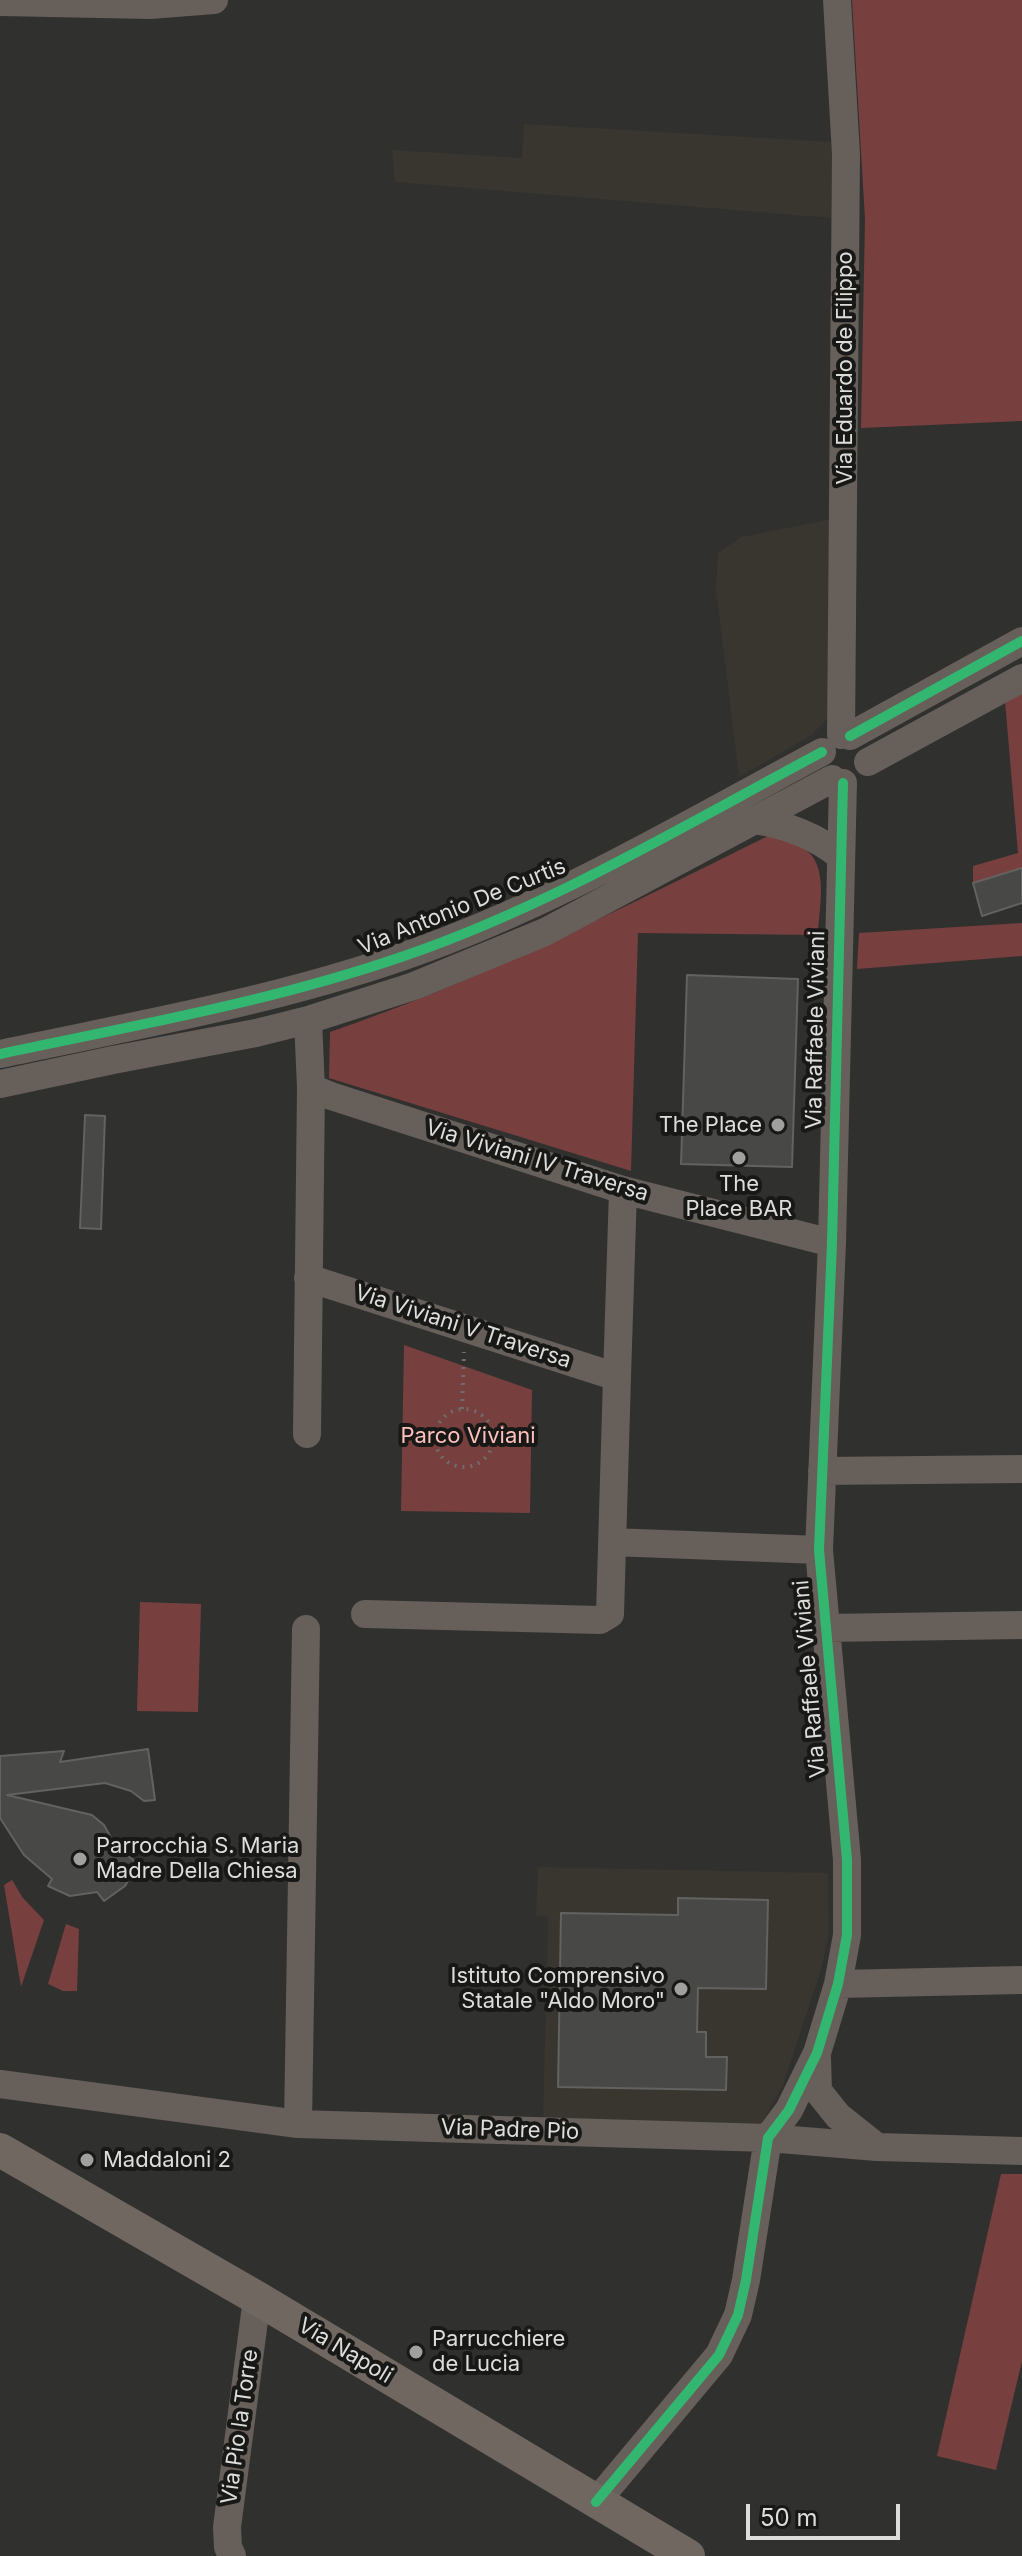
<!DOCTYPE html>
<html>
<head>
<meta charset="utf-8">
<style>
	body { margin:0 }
	#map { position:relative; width:1022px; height:2556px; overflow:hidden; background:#30302f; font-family:Inter,sans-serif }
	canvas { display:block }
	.scale { position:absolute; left:746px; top:2504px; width:154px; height:36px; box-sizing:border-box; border:4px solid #dddddb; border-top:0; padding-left:10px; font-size:24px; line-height:28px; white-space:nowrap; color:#dddddb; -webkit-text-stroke:6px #181817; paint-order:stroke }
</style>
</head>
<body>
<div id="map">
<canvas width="1022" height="2556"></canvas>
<div class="scale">50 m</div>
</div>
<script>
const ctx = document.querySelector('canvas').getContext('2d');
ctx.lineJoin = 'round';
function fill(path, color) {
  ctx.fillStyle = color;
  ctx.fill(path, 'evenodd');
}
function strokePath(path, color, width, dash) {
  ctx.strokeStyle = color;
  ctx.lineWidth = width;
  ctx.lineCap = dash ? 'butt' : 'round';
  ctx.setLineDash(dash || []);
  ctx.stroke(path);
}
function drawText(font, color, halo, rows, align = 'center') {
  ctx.font = font + ' Inter,sans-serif';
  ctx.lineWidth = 8;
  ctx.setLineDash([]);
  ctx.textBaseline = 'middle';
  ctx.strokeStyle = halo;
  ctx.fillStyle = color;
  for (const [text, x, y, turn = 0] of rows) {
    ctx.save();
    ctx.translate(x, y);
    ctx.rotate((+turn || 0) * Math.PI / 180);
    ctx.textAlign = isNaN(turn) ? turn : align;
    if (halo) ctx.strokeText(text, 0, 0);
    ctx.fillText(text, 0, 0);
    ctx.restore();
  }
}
fill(new Path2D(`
	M 524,124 L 833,142 L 831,218 L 395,182 L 392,150 L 522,158 Z
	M 832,519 L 833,707 L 827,719 L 812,735 L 739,777 L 716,589 L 718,553 L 741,537 Z
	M 538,1867 L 828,1873 L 829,1934 L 821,1970 L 783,2085 L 759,2128 L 543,2122 L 548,1917 L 536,1916 Z`), '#39362f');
fill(new Path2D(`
	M 852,0 L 1022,0 L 1022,421 L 861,428 L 865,219 Z
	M 1022,692 L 1022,877 L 1019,869 L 973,883 L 973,866 L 1018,853 L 1005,701 Z
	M 768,836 C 778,839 789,841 799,846 C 831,860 819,906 818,935 L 638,933 L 631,1171 L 329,1078 L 330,1032 C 482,980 624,907 768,836 Z
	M 1022,923 L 1022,956 L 857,969 L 859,933 Z
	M 404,1345 L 532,1390 L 530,1513 L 401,1511 Z
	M 140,1602 L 201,1604 L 198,1712 L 137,1711 Z
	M 12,1880 L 23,1898 L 44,1920 L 21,1987 L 4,1885 Z
	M 66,1924 L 79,1929 L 77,1991 L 63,1991 L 48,1984 Z
	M 1001,2174 L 1022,2174 L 1022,2361 L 996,2470 L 937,2456 Z`), '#77403f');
const building = new Path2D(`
	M 1022,868 L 1022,903 L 982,916 L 973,883 Z
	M 687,975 L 798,979 L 792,1167 L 681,1164 Z
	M 85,1115 L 105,1116 L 101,1229 L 80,1228 Z
	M 148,1749 L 155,1800 L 144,1801 L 131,1791 L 105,1783 L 7,1795 L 92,1815 L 104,1825 L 115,1845 L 138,1864 L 125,1886 L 104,1901 L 97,1892 L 70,1896 L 48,1886 L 52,1879 L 24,1855 L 0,1818 L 0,1756 L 64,1751 L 60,1762 Z
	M 678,1898 L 768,1900 L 766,1989 L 698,1988 L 697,2032 L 706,2032 L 706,2057 L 727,2057 L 726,2090 L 558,2087 L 561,1913 L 678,1915 Z`);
fill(building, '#484847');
strokePath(building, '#626261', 2);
strokePath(new Path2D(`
	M 462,1409 L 464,1352
	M435 1438a29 29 0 1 1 58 0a29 29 0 1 1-58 0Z`), '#716c69', 4, [2, 6]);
strokePath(new Path2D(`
	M 837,0 L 846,154 L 841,735
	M 0,2 L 150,5 L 214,0
	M 850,736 L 1022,641
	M 868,762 L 1022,678
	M 754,820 C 786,825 815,835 840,856
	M 308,1020 L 311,1088 L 331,1096 L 623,1190 L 832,1243
	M 0,1054 C 137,1025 275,1001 407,955 C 552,905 687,824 822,752
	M 0,1084 L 113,1060 L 256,1033 L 308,1020 L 414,986 L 545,932 L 832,779
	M 308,1278 L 617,1377 L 610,1614 L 600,1620 L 365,1614
	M 617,1377 L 623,1190
	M 307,1434 L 311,1088
	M 822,1471 L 1022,1469
	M 612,1542 L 819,1550
	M 825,1628 L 1022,1625
	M 838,1984 L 1022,1980
	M 817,2058 L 818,2091 L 838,2116 L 877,2147
	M 0,2084 L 298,2124 L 768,2138 L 877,2147 L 1022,2151
	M 298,2124 L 306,1629
	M 596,2502 L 719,2355 L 738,2315 L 746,2280 L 768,2138 L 789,2110 L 817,2053 L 838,1984 L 847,1935 L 847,1860 L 819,1550 L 832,1243 L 843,783
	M 232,2556 L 228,2547 L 227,2527 L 257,2298`), '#665f5a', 28);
strokePath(new Path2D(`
	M 0,2150 L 257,2298 L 688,2556`), '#706761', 34);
strokePath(new Path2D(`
	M 850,736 L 1022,641
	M 0,1054 C 137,1025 275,1001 407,955 C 552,905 687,824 822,752
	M 596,2502 L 719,2355 L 738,2315 L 746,2280 L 768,2138 L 789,2110 L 817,2053 L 838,1984 L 847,1935 L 847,1860 L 819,1550 L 832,1243 L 843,783`), '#33b770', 10);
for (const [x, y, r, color] of [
	[778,1125,8,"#a0a09f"],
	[739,1158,8,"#a0a09f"],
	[80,1859,8,"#a0a09f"],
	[681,1989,8,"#a0a09f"],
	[87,2160,8,"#a0a09f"],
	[416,2352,8,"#a0a09f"]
]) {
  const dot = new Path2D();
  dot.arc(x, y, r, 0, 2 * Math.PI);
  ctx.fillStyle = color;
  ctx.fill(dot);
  strokePath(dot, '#181817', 3);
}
drawText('22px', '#dddddb', '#181817', [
	["Via Eduardo de Filippo",845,368,-90],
	["Via Antonio De Curtis",462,907,-22],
	["Via Raffaele Viviani",816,1030,-89],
	["Via Viviani IV Traversa",537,1161,17],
	["Via Viviani V Traversa",463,1327,18],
	["Via Raffaele Viviani",810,1679,-95],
	["Via Padre Pio",510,2130,2],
	["Via Napoli",345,2351,31],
	["Via Pio la Torre",240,2427,-82]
]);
drawText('22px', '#dddddb', '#181817', [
	["The Place",762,1125,"right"],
	["The",739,1184,"center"],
	["Place BAR",739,1209,"center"],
	["Parrocchia S. Maria",96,1846],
	["Madre Della Chiesa",96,1871],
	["Istituto Comprensivo",665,1976,"right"],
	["Statale \"Aldo Moro\"",665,2001,"right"],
	["Maddaloni 2",103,2160],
	["Parrucchiere",432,2339],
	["de Lucia",432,2364]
], 'left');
drawText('22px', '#fec0bd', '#181817', [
	["Parco Viviani",468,1436]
]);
</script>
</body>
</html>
